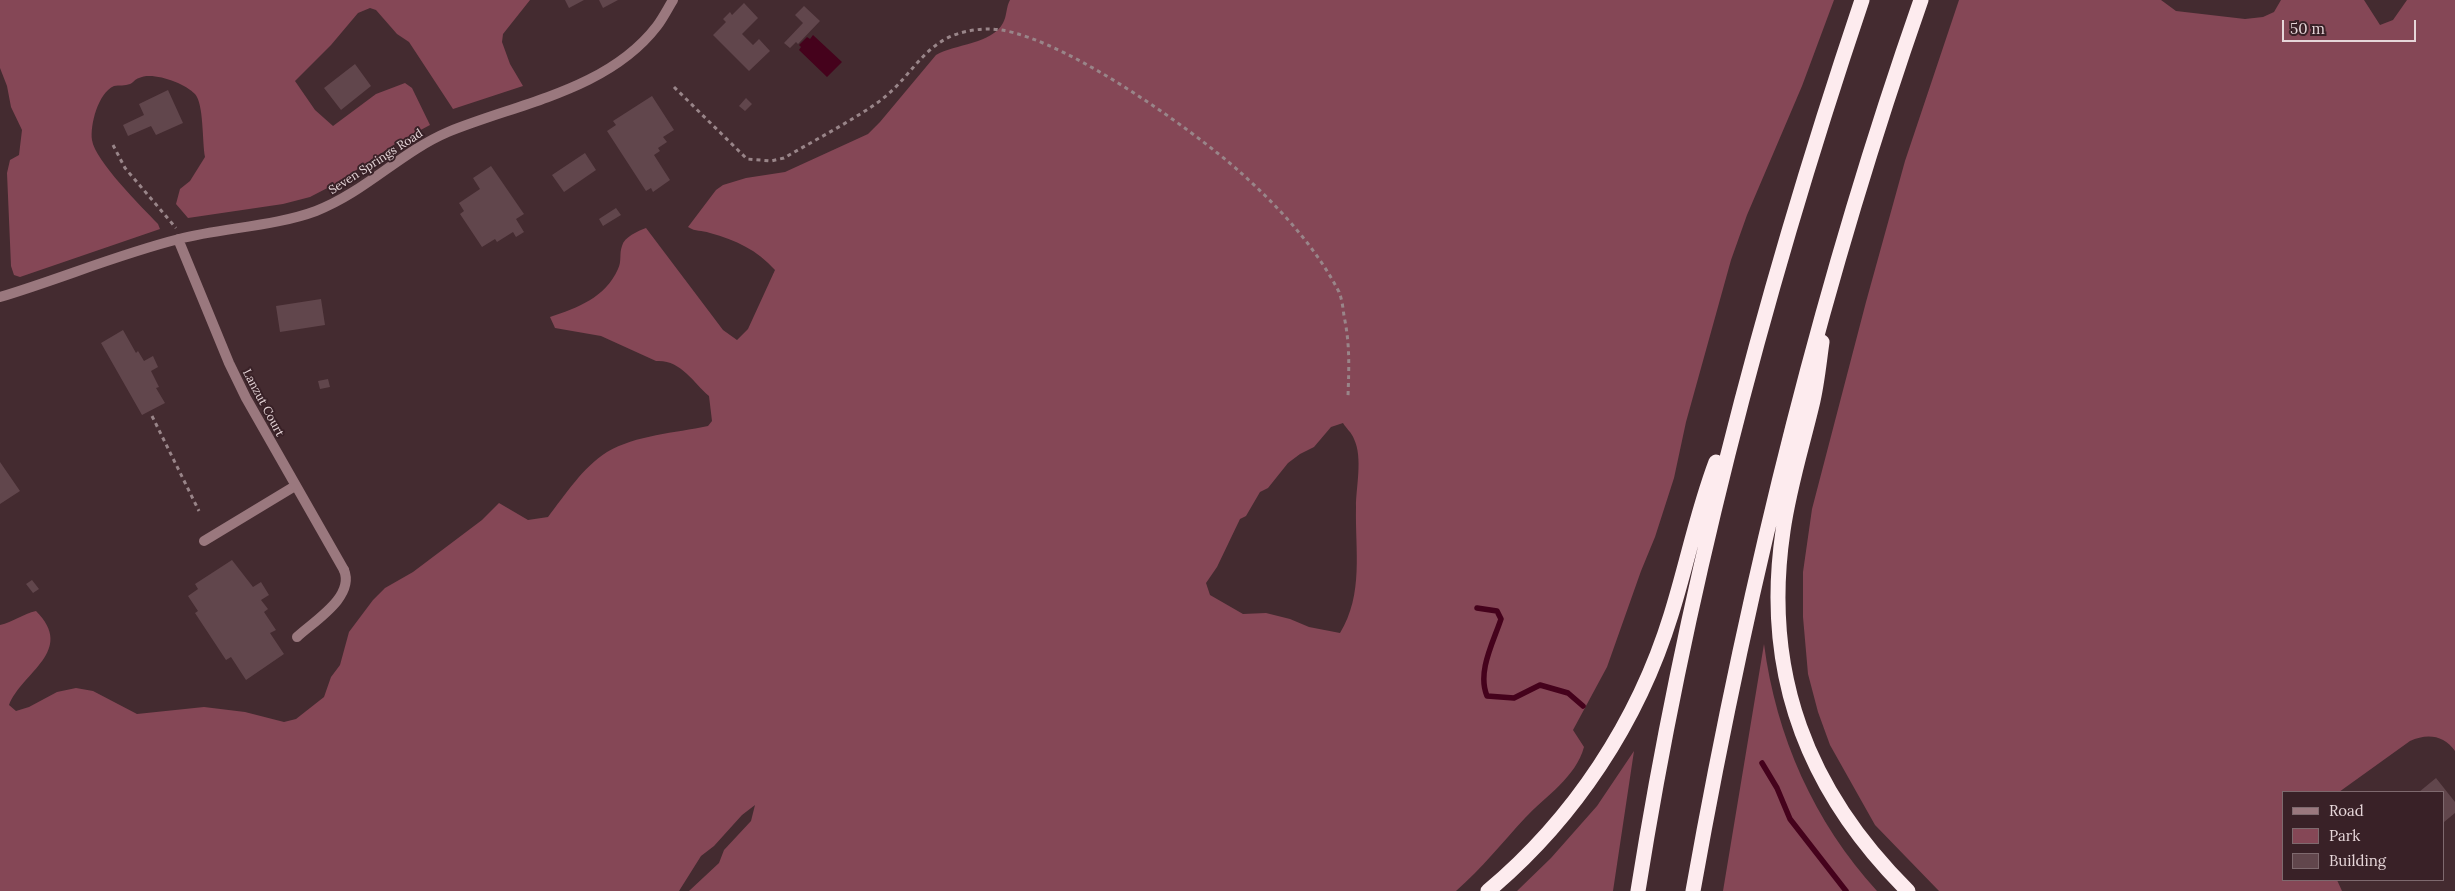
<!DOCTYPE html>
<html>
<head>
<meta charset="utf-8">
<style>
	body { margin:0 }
	#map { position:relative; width:2455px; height:891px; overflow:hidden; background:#442b30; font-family:Lora,serif }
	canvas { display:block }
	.legend { position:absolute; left:2282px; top:791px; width:162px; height:90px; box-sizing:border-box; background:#392127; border:1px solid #7e696e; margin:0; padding:6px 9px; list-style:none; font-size:15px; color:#e6d6d9 }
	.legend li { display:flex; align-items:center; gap:10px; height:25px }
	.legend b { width:25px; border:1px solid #7e696e }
	.scale { position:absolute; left:2282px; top:20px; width:134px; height:22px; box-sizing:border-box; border:2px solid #e6d6d9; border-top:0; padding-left:6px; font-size:15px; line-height:18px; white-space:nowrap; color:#e6d6d9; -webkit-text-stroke:4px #392127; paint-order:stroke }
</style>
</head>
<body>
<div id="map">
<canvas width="2455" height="891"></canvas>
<ul class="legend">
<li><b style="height:6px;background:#9a787e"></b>Road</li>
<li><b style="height:14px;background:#854756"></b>Park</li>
<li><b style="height:14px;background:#61464c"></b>Building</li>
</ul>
<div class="scale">50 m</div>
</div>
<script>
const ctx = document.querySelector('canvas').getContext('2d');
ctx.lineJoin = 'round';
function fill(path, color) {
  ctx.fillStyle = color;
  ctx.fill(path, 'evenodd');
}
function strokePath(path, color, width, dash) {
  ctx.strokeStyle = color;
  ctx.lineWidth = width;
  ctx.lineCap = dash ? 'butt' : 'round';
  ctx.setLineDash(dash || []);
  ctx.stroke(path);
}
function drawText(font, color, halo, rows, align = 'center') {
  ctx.font = font + ' Lora,serif';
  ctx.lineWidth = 4;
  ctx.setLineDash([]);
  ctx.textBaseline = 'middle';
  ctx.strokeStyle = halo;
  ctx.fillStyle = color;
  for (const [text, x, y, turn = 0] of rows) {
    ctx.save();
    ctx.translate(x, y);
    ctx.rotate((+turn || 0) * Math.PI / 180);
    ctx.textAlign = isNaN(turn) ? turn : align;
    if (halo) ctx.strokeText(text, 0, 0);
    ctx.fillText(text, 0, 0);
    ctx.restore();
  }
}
fill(new Path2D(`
	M 0,0 L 530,0 L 503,34 L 502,42 L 510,64 L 523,86 L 453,109 L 409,42 L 397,34 L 376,10 L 370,8 L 358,13 L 331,45 L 295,81 L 315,110 L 333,126 L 376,94 L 405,83 L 412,88 L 430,125 L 398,142 L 337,183 L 310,197 L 283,204 L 188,218 L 176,204 L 180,189 L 190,181 L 205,157 C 202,142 204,104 195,94 C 185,83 152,71 139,78 C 135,79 133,83 130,84 C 125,86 119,85 114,86 C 98,93 90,125 92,140 C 95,161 142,207 158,224 L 160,229 L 20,277 L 14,275 L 11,266 L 7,173 L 10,160 L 19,155 L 22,130 L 11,107 L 7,86 L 0,68 Z
	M 1010,0 L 1834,0 L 1802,86 L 1747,215 L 1731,260 L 1686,422 L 1674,478 L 1655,537 L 1641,571 L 1607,667 L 1573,730 L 1584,747 C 1576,777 1546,796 1525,818 C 1502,843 1482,868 1456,891 L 689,891 L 719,863 L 724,850 L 751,821 L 755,805 L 742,815 L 714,846 L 701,856 L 679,891 L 0,891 L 0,625 C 13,622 23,614 36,611 C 76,651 22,672 9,705 L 16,711 L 29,707 L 57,692 L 76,688 L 93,691 L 137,714 L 204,707 L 245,712 L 284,722 L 296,719 L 324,697 L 331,677 L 340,665 L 349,632 L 373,600 L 385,588 L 413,572 L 482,520 L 499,503 L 528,520 L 548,517 C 565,495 583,467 607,452 C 636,435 675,433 708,426 L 712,421 L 709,396 C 693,382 680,359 656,361 L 601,336 L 555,328 L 550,317 C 577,308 605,298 618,269 C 622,261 619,254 622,246 C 624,237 638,231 646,228 L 723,330 L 737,340 L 748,329 L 775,270 C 757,250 736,240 710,233 C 701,230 696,232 688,227 L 716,190 L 723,185 L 746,178 L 785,172 L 868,134 L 880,122 L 936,55 C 955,44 992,44 1003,23 C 1007,16 1006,7 1010,0 ZM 1343,423 C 1346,428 1352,433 1354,439 C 1363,458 1356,487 1356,507 C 1355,550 1364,594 1340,633 L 1309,627 L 1290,619 L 1266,613 L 1243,614 L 1210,595 L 1206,583 L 1217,567 L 1240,519 L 1246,516 L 1260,492 L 1268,488 L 1288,463 L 1300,454 L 1314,447 L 1331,427 Z
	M 1959,0 L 2161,0 L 2176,11 L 2245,19 L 2263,17 L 2274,12 L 2281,0 L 2364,0 L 2380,25 L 2393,20 L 2407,0 L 2455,0 L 2455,751 C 2444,735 2427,733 2410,741 L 2339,792 L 2284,792 L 2284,880 L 2337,880 L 2342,891 L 1939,891 L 1875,825 L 1830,745 L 1818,712 L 1808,674 L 1803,617 L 1803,572 L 1812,509 L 1866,302 L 1905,161 Z
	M 1764,644 C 1776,736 1814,822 1877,891 L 1723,891 Z
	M 1634,751 L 1613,891 L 1517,891 L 1551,858 L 1597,806 Z`), '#854756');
fill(new Path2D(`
	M 813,35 L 842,62 L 827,77 L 799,50 L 801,47 L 799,45 L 807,37 L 810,39 Z`), '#45021c');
strokePath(new Path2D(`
	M 1477,608 L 1497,611 L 1501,619 C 1493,643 1477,672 1487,696 L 1514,698 L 1540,685 L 1568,693 L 1583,706
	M 1762,763 L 1777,788 L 1790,819 L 1846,891`), '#45021c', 5.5);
fill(new Path2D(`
	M 565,0 L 584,0 L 569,8 Z
	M 599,0 L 618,0 L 603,8 Z
	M 744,3 L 758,18 L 742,34 L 753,45 L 759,39 L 770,51 L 749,71 L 713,35 L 726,22 L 723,19 L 730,12 L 732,15 Z
	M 804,6 L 820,21 L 798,44 L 796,42 L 790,48 L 784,43 L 803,23 L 795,15 Z
	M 355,64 L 371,86 L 341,110 L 324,88 Z
	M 168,90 L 183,123 L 156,135 L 151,126 L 128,136 L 123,125 L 144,115 L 139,104 Z
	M 652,96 L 674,130 L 663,137 L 667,142 L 658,148 L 660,151 L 654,155 L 670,180 L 653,192 L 651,188 L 646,191 L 607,131 L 616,125 L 613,121 Z
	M 746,98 L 752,104 L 745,111 L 739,106 Z
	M 585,153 L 596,170 L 564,192 L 552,175 Z
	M 491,166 L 524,214 L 516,219 L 524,232 L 516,237 L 513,232 L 497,242 L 495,239 L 482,247 L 460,214 L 464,211 L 459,203 L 480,189 L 473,178 Z
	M 616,208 L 621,215 L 603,226 L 599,219 Z
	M 321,299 L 325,325 L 280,332 L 276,306 Z
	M 123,330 L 136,353 L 138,351 L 144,361 L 153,356 L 158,367 L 151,371 L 159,387 L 156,388 L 165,403 L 142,415 L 101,343 Z
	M 328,379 L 330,387 L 320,389 L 318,381 Z
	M 0,462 L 20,491 L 0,504 Z
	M 232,560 L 253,587 L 261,582 L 269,595 L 261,600 L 268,609 L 264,612 L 276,630 L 270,633 L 284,654 L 246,680 L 231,657 L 226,660 L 195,613 L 198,611 L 188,596 L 198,589 L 195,584 Z
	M 32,580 L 39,589 L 33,593 L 26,584 Z
	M 2436,778 L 2455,802 L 2455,813 L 2444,822 L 2444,792 L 2419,792 Z`), '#61464c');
strokePath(new Path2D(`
	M 674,87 L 747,159 L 771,161 L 784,158 C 815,140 848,123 877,103 C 919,73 924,31 987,29 C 1050,27 1192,129 1240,172 C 1277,205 1316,247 1339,292 C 1342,299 1343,308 1344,316 C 1350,344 1349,367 1348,396
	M 113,145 L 125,168 L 176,228
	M 152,416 L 199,511`), '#998589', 3, [4, 4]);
strokePath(new Path2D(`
	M 204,541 L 295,486
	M 297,637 C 314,621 355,597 344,570`), '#9a787e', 10);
strokePath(new Path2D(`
	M 178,239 L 229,363 L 246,398 L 344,570
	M 0,297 C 60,279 119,254 179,239 C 222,228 276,226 316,211 C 365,192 401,152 448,132 C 519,103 608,90 657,26 C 663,18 668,8 673,0`), '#9a787e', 10);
strokePath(new Path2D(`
	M 1822,342 C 1819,363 1817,385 1812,405 C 1802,447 1789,488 1783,531 C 1762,673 1807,791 1908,891
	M 1488,891 C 1574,819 1638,722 1671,615 C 1687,564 1697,512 1716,462
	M 1638,891 C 1686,588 1764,291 1862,0
	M 1693,891 C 1747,588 1819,291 1921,0`), '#fdebee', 15);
drawText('12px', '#e6d6d9', '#392127', [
	["Seven Springs Road",376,162,-33],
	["Lanzut Court",263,403,62]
]);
</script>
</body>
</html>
